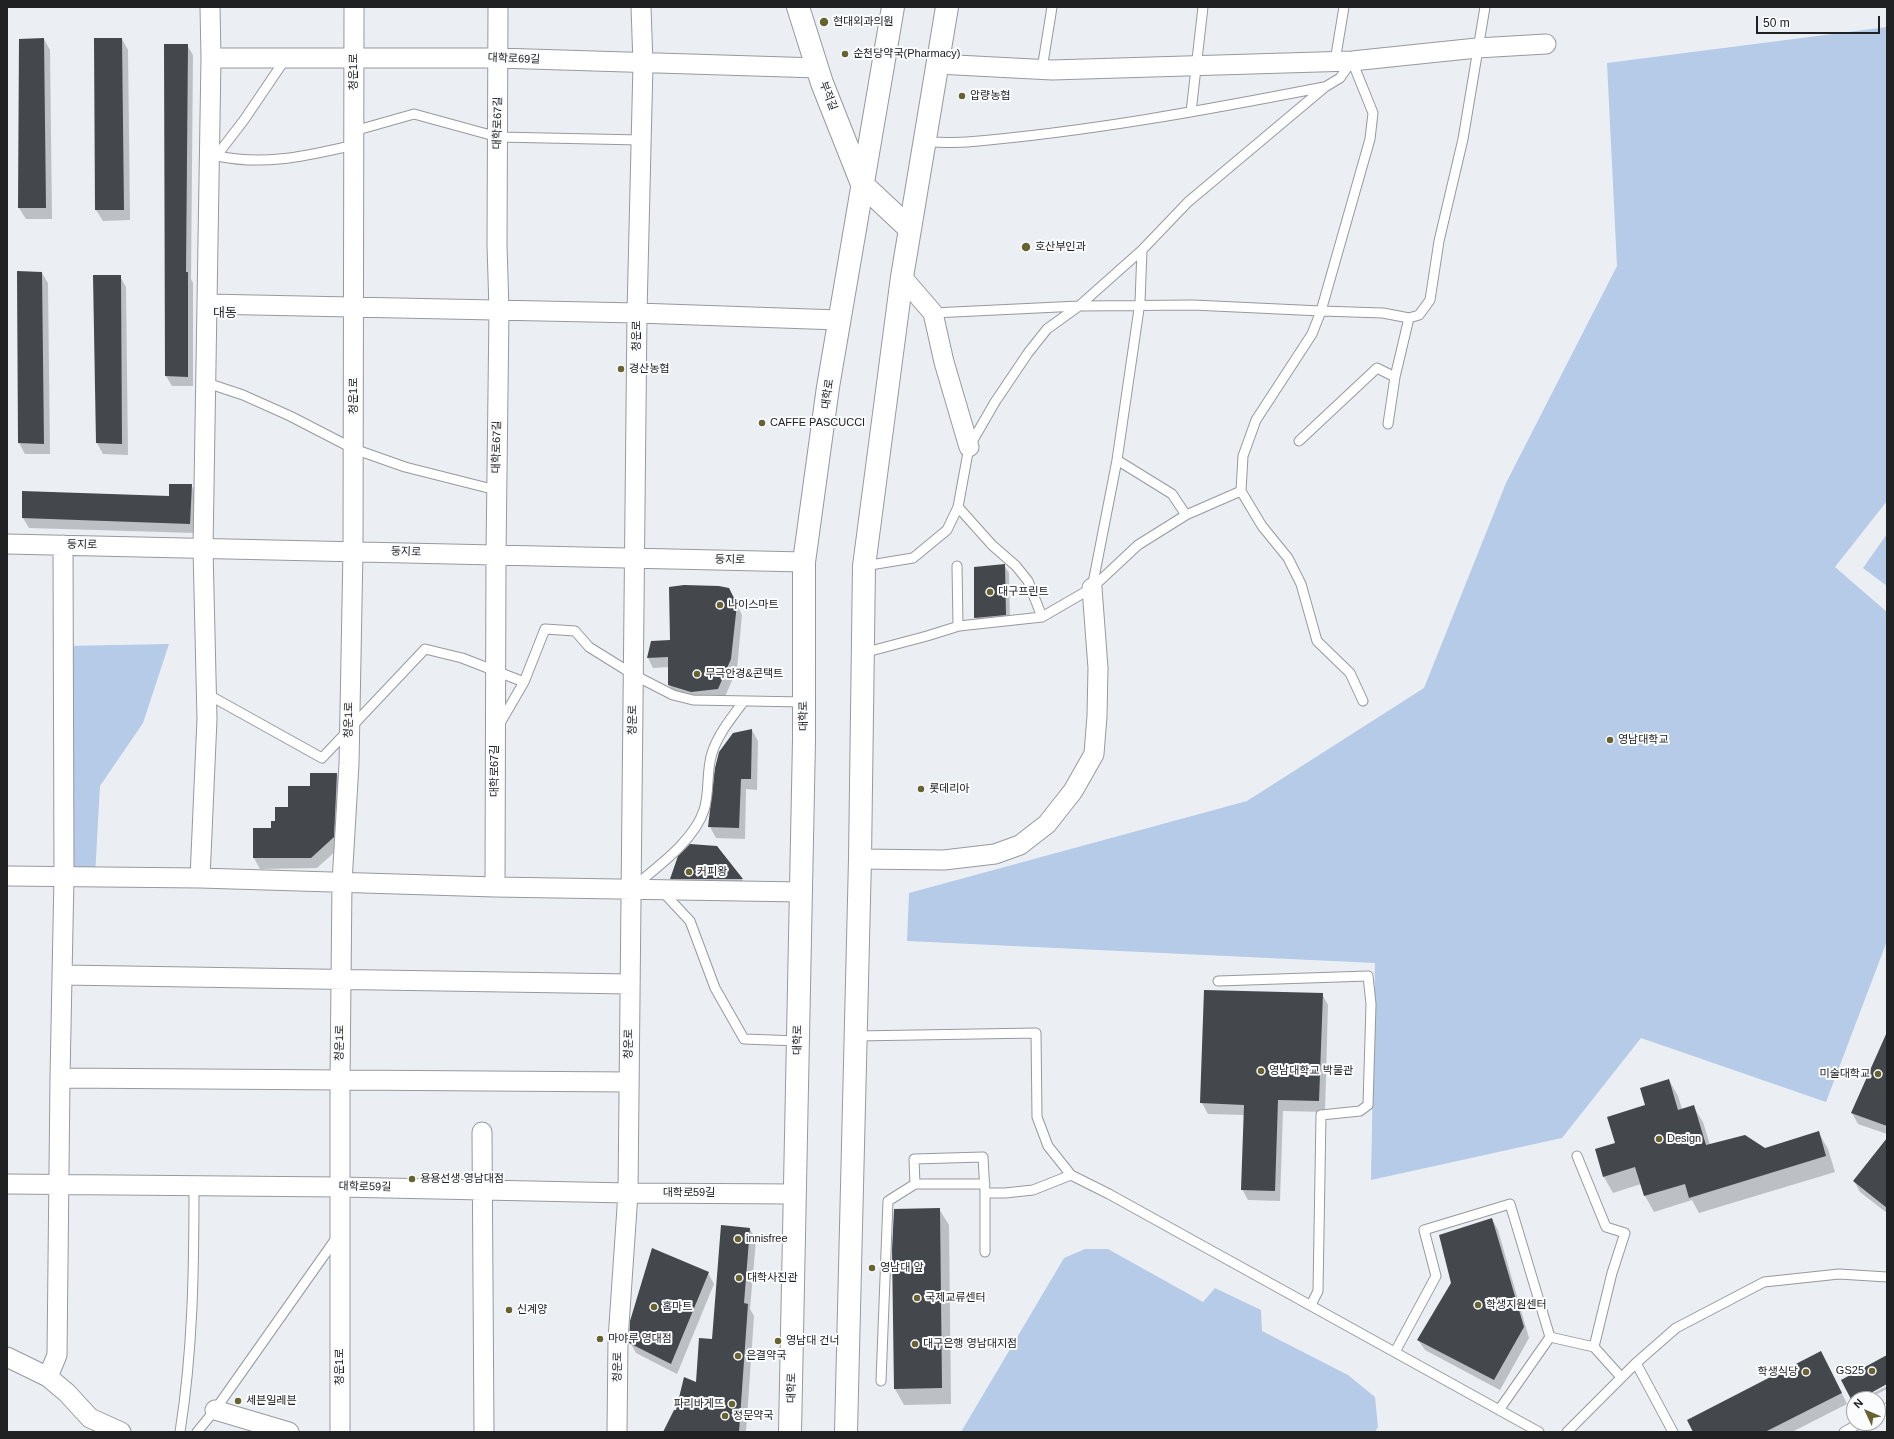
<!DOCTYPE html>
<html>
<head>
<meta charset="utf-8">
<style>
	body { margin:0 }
	#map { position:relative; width:1894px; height:1439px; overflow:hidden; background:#ebeff4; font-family:Arial,sans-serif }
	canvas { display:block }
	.frame { position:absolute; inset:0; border:8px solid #202123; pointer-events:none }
	.north { position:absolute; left:1846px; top:1391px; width:40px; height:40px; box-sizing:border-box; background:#fafcfe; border:1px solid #a3a4a6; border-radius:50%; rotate:314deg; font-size:11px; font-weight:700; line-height:16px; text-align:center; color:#202123 }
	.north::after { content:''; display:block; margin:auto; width:14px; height:18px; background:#676330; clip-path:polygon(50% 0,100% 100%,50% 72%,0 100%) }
	.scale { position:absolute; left:1756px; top:16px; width:124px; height:18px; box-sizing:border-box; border:2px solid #202123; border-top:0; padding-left:5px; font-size:12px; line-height:14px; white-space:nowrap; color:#202123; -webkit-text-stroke:3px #fafcfe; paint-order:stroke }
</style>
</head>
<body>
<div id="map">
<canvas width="1894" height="1439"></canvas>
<div class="frame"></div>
<div class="north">N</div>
<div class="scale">50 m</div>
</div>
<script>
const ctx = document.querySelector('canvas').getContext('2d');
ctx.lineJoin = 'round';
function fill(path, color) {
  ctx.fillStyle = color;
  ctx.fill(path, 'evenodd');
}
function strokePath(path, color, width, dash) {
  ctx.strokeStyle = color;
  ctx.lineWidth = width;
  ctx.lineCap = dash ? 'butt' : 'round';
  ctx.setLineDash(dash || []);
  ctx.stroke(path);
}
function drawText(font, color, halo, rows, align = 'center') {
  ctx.font = font + ' Arial,"Noto Sans KR",sans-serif';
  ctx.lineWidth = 4;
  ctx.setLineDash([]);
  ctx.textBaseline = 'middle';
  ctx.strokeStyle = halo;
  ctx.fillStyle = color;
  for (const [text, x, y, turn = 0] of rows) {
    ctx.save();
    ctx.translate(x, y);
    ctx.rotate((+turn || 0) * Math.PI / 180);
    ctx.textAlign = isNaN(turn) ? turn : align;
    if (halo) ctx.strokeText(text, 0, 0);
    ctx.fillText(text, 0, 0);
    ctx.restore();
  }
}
fill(new Path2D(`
	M 1887,27 L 1887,501 L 1835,567 L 1887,612 L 1887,941 L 1826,1102 L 1641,1038 L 1562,1138 L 1371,1180 L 1375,963 L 907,941 L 909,893 L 1247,801 L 1424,688 L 1506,483 L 1617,266 L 1607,63 Z
	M 1887,534 L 1887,586 L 1863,568 Z
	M 169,644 L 143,723 L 100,786 L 95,876 L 64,876 L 64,646 Z
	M 1085,1249 L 1108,1249 L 1203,1302 L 1215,1288 L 1261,1310 L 1262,1331 L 1348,1375 L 1375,1397 L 1378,1427 L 1375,1432 L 961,1432 L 1064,1258 Z`), '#b5cbe8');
fill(new Path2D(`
	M 44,39 L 50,50 L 52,219 L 26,219 L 19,208 Z
	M 122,39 L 128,50 L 130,220 L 103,221 L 96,210 Z
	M 165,45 L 187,45 L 193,55 L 191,279 L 193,283 L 193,386 L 172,386 L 166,376 Z
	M 42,273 L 48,283 L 50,454 L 25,454 L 19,443 Z
	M 120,276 L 126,287 L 128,455 L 103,454 L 97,443 Z
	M 191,485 L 197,495 L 195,533 L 29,528 L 23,518 L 170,497 Z
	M 1004,565 L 1009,573 L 1010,623 L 980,625 L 975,617 Z
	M 729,589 L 742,615 L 737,669 L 724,699 L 675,695 L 669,685 L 669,667 L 653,668 L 648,658 L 671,640 Z
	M 752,730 L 758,741 L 757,790 L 746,789 L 745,839 L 716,838 L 710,827 Z
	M 337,774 L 343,785 L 339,848 L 317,868 L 260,869 L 254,858 L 276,822 L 311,787 Z
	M 716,846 L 742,879 L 748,889 L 677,889 L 671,879 Z
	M 1322,994 L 1328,1005 L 1325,1112 L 1283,1111 L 1280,1201 L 1248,1200 L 1242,1189 L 1245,1115 L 1208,1114 L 1202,1103 Z
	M 1887,1035 L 1887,1134 L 1858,1124 L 1852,1113 Z
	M 1669,1080 L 1678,1096 L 1682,1109 L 1693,1106 L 1703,1122 L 1710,1145 L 1765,1149 L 1819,1133 L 1828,1149 L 1835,1172 L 1699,1213 L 1692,1200 L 1654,1212 L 1645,1196 L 1641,1184 L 1613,1193 L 1604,1177 L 1616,1144 Z
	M 1887,1140 L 1887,1213 L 1860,1192 L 1854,1181 Z
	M 939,1209 L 949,1225 L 951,1404 L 904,1405 L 895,1389 Z
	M 1492,1219 L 1498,1230 L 1529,1338 L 1500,1390 L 1425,1350 L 1418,1340 Z
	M 750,1229 L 756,1240 L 750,1309 L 754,1316 L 746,1432 L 664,1432 L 697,1383 L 713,1340 Z
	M 708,1273 L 714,1284 L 677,1374 L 636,1353 L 630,1342 Z
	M 1827,1363 L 1847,1404 L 1792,1432 L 1694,1432 Z
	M 1887,1386 L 1887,1389 L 1867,1399 L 1862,1399 Z`), '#0003');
fill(new Path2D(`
	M 44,38 L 46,208 L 18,208 L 19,39 Z
	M 94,38 L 122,38 L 124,210 L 95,210 Z
	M 164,44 L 188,44 L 186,272 L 188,272 L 188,377 L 165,376 Z
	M 17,271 L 42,272 L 44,444 L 18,443 Z
	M 93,275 L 121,275 L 122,444 L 96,443 Z
	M 169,484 L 192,484 L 190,524 L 22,518 L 22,491 L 169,496 Z
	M 1005,564 L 1006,615 L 974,618 L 974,567 Z
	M 684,585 L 719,586 L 729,588 L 737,604 L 731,659 L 718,689 L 691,692 L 668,685 L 668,657 L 647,658 L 651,641 L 670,640 L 669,587 Z
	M 752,729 L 751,779 L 741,779 L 739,828 L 708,827 L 715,768 L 719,752 L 733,733 Z
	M 310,773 L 337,773 L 334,837 L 311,858 L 253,858 L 253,828 L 271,828 L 271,821 L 275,821 L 275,807 L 288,807 L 288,786 L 310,786 Z
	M 690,844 L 717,846 L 743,879 L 670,879 L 678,856 Z
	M 1204,990 L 1323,993 L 1319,1101 L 1278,1100 L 1275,1191 L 1241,1190 L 1244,1105 L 1200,1103 Z
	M 1887,1032 L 1887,1126 L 1851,1113 Z
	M 1669,1079 L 1678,1110 L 1694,1105 L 1706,1145 L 1745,1135 L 1765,1148 L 1819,1131 L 1826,1156 L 1689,1198 L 1685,1184 L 1644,1196 L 1635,1167 L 1603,1177 L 1595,1149 L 1615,1143 L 1607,1117 L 1645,1105 L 1640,1088 Z
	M 1887,1138 L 1887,1208 L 1853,1181 Z
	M 940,1208 L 942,1388 L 894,1389 L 892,1250 L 894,1209 Z
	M 1492,1218 L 1524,1327 L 1494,1380 L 1417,1340 L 1451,1283 L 1439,1235 Z
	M 721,1225 L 750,1228 L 744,1303 L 748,1304 L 739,1432 L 663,1432 L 674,1410 L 676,1410 L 684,1377 L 696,1382 L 699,1338 L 712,1339 Z
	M 652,1248 L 709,1272 L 671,1364 L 629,1343 L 630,1321 Z
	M 1821,1351 L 1842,1393 L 1765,1432 L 1693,1432 L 1687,1420 Z
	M 1887,1355 L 1887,1384 L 1860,1399 L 1854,1399 L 1853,1403 L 1841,1380 Z`), '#44474c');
const lane = new Path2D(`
	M 1335,61 L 1344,7
	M 1042,69 L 1052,7
	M 1191,112 L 1203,7
	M 354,131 L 414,114 L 498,137 L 641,140
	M 925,142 C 939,142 953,143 967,142 C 1087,132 1206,110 1324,87
	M 217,156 C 267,166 305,156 354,145
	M 214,159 L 244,120 L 286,58
	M 933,313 L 1079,306 L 1193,305 L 1321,311 L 1370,139 L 1373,113 L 1352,61
	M 207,383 L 243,395 L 290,416 L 354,449 L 405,467 L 496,490
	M 1388,424 L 1395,377 L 1409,318
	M 1299,441 L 1377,368 L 1395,377
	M 1117,460 L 1140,302 L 1142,250
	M 1241,491 L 1262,526 L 1288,558 L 1301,584 L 1317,641 L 1350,673 L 1363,701
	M 958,507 L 992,545 L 1016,566 L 1028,581 L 1042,617
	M 864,566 L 913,558 L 947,530 L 958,507 L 969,447 L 995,402 L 1028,353 L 1047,329 L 1079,306 L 1142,250 L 1188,202 L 1325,87 L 1340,78 L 1351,62
	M 957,566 L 958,626
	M 1092,588 L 1117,460 L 1172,494 L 1186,515
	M 863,653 L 927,636 L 959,626 L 1042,617 L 1092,588 L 1138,545 L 1186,515 L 1241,491 L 1243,456 L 1256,420 L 1312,334 L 1321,311 L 1383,313 L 1409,318 L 1419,315 L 1430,300 L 1439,241 L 1463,139 L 1485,7
	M 207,694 L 322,758 L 425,649 L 462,658 L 524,682
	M 499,725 L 524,682 L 545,629 L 575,631 L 589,647 L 634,675 L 673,695 L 693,700 L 804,702
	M 632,888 C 657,867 694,841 704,810 C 710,792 706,771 712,753 C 718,734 732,717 744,701
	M 661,890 L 690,921 L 715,988 L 744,1039 L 798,1041
	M 1218,981 L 1368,976 L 1371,1004 L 1368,1105 L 1360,1111 L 1321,1115 L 1318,1291 L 1311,1305
	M 856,1036 L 1036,1033 L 1037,1117 L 1048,1146 L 1071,1175 L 1109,1194 L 1539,1432
	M 1577,1156 L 1606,1227 L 1625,1233 L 1612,1273 L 1594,1347 L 1621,1377
	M 985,1184 L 915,1184 L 914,1159 L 983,1157 L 985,1193 L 1005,1193 L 1033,1190 L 1071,1175
	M 985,1252 L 985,1193
	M 1550,1337 L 1594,1347
	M 1395,1352 L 1436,1276 L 1424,1230 L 1510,1204 L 1550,1337 L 1499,1410
	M 1636,1363 L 1673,1432
	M 881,1381 L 888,1201 L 915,1184
	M 1878,1413 L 1887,1408
	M 180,1432 C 193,1350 194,1268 194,1186
	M 197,1432 L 215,1410 L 337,1237
	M 1567,1432 L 1636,1363 L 1676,1328 L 1764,1282 L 1839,1274 L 1887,1277
	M 1844,1432 L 1860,1423`);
const street = new Path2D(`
	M 211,58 L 498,58 L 818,68
	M 937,64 L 1052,70 L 1352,61 L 1477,48 L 1546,44
	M 902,277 L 933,313 L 944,362 L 969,447
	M 207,304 L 637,313 L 839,320
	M 7,544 L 804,562
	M 860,859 L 944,860 L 995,854 L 1020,845 L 1047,824 L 1073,791 L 1094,754 L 1097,716 L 1098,668 L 1092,588
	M 7,876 L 200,878 L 495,887 L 801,892
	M 200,878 L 207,719 L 203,548 L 211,58 L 210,7
	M 495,887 L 496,554 L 499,310 L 497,245 L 498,7
	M 63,975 L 630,984
	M 60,1078 L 629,1082
	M 482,1132 L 484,1432
	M 7,1184 L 339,1187 L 628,1193 L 795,1194
	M 7,1357 L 48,1377 L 67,1393 L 90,1418 L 121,1432
	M 48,1377 L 57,1355 L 60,1078 L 64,876 L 63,545
	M 215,1410 L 289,1432
	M 340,1432 L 340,1081 L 342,882 L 349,764 L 353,550 L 354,7
	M 617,1432 L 618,1340 L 628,1193 L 637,313 L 643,64 L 641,7`);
const secondary = new Path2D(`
	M 798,7 L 822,83 L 862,184 L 910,229
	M 790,1432 L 804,740 L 804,562 L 828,387 L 893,7
	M 846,1432 L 860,859 L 864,566 L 902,277 L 947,7`);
strokePath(lane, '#96999e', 11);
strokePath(street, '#96999e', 21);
strokePath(secondary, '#96999e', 24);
strokePath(lane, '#fff', 9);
strokePath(street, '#fff', 19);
strokePath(secondary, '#fff', 22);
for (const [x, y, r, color] of [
	[824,22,5,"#676330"],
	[845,54,4,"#676330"],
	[962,96,4,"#676330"],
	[1026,247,5,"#676330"],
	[621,369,4,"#676330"],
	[762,423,4,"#676330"],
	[990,592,4,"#676330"],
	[720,605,4,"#676330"],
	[697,674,4,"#676330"],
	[1610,740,4,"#676330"],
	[921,789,4,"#676330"],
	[689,872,4,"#676330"],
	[1261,1071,4,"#676330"],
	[1878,1074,4,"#676330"],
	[1659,1139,4,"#676330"],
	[412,1179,4,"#676330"],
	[738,1239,4,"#676330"],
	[872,1268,4,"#676330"],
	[739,1278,4,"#676330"],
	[917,1298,4,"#676330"],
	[1478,1305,4,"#676330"],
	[654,1307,4,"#676330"],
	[509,1310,4,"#676330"],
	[600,1339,4,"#676330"],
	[778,1341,4,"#676330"],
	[915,1344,4,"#676330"],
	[738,1356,4,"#676330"],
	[1872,1371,4,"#676330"],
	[1806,1372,4,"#676330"],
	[238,1401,4,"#676330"],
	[732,1404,4,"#676330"],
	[725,1416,4,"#676330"]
]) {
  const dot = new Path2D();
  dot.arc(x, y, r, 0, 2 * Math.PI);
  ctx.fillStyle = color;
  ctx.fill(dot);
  strokePath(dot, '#fafcfe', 1.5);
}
drawText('11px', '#202123', '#fafcfe', [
	["현대외과의원",833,22],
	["순천당약국(Pharmacy)",853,54],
	["압량농협",970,96],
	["호산부인과",1035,247],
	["경산농협",629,369],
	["CAFFE PASCUCCI",770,423],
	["대구프린트",998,592],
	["나이스마트",728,605],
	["무극안경&콘택트",705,674],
	["영남대학교",1618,740],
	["롯데리아",929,789],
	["커피왕",697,872],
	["영남대학교 박물관",1269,1071],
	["미술대학교",1870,1074,"right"],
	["Design",1667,1139],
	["용용선생 영남대점",420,1179],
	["innisfree",746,1239],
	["영남대 앞",880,1268],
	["대학사진관",747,1278],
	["국제교류센터",925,1298],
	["학생지원센터",1486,1305],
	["홈마트",662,1307],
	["신계양",517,1310],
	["마야루 영대점",608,1339],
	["영남대 건너",786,1341],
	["대구은행 영남대지점",923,1344],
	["은결약국",746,1356],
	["GS25",1864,1371,"right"],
	["학생식당",1798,1372,"right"],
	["세븐일레븐",246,1401],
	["파리바게뜨",724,1404,"right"],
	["정문약국",733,1416]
], 'left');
drawText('11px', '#202123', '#fafcfe', [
	["대학로69길",514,59,2],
	["청운1로",354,72,-90],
	["부적길",828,96,69],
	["대학로67길",498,123,-89],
	["청운로",637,336,-90],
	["대학로",828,394,-82],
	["청운1로",354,396,-90],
	["대학로67길",497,447,-89],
	["둥지로",82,545,1],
	["둥지로",406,552,2],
	["둥지로",730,560,1],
	["대학로",804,716,-91],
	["청운1로",349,720,-89],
	["청운로",633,720,-89],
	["대학로67길",495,771,-90],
	["대학로",798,1040,-89],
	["청운1로",340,1043,-89],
	["청운로",629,1044,-89],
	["대학로59길",365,1187,1],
	["대학로59길",689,1193],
	["청운1로",340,1367,-90],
	["청운로",618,1367,-89],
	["대학로",792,1388,-89]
]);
drawText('13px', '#272a2e', '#fafcfe', [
	["대동",225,313]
]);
</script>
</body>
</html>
